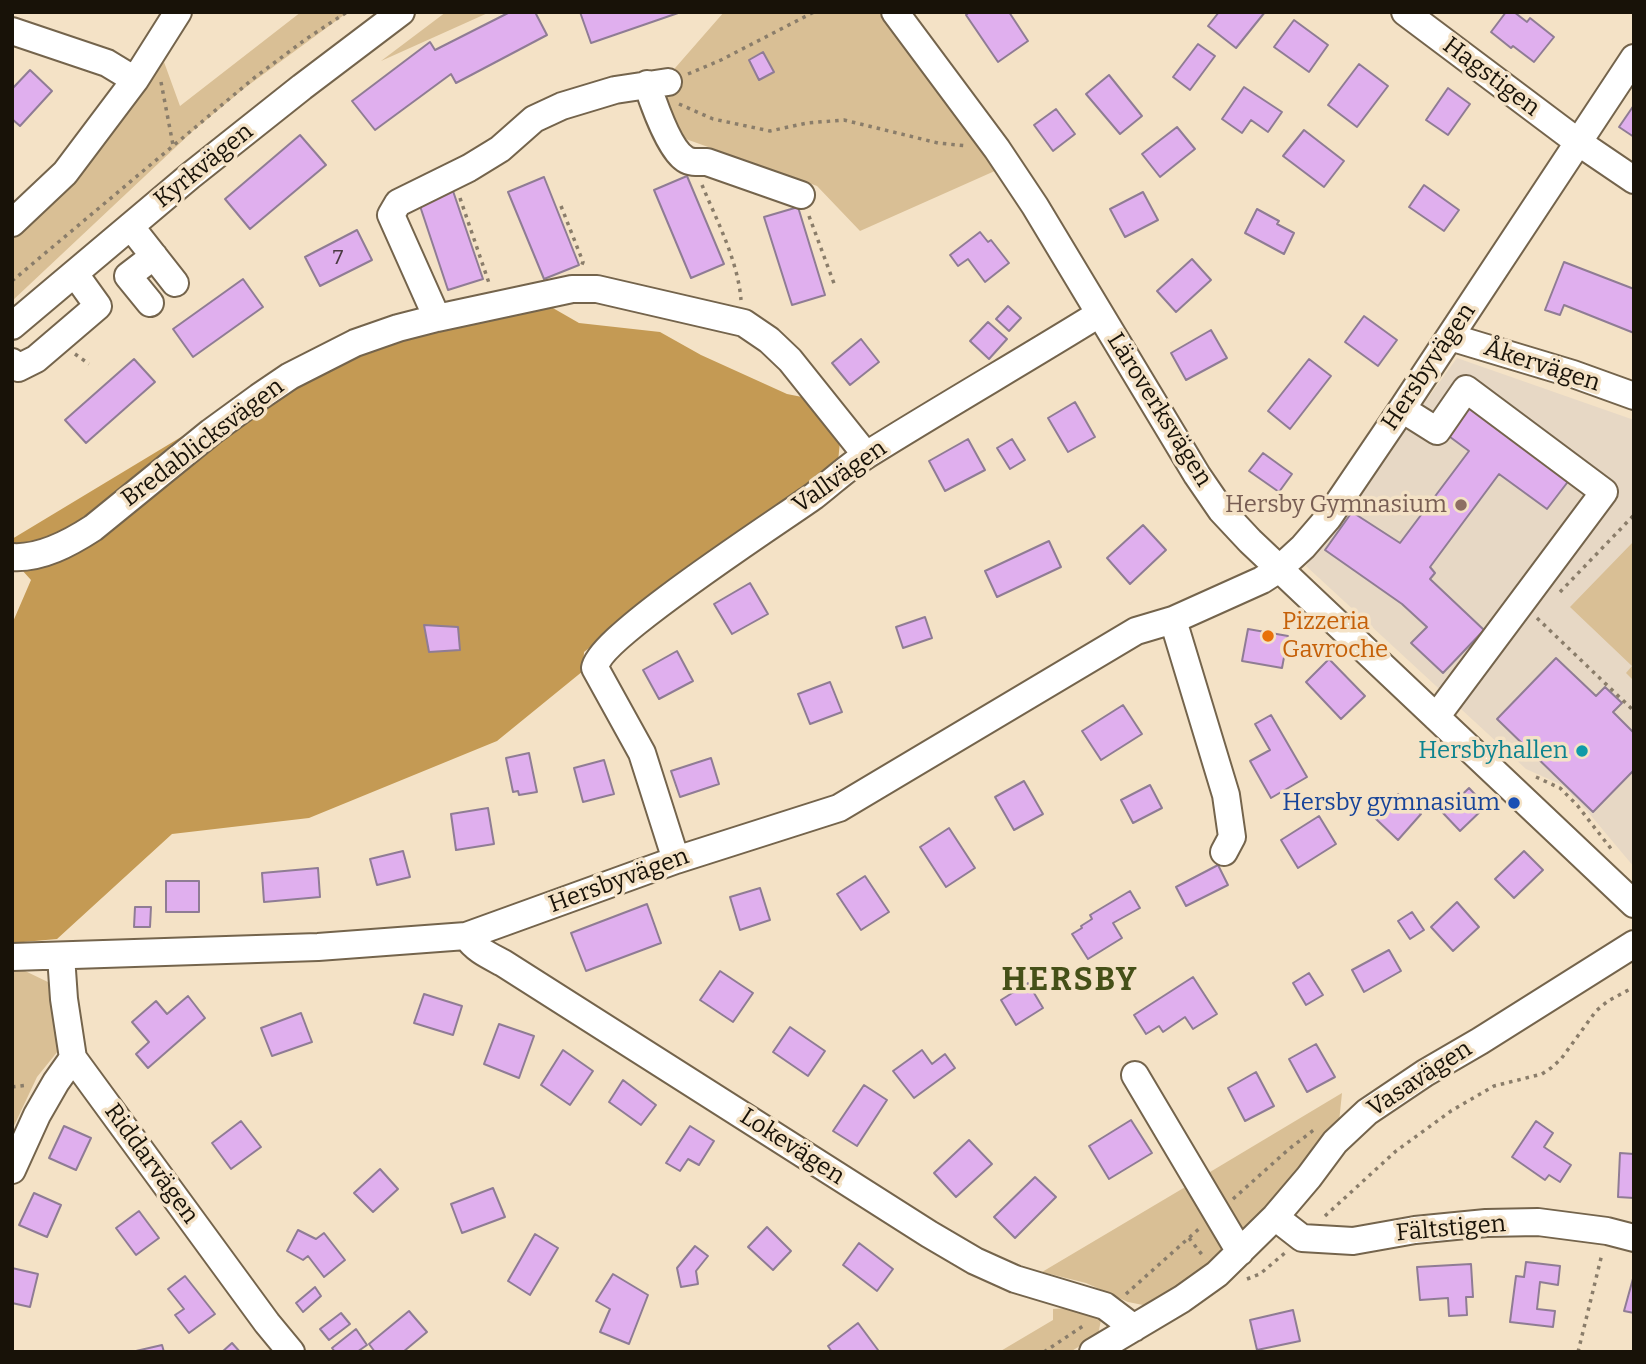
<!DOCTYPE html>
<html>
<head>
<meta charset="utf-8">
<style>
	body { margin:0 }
	#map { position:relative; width:1646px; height:1364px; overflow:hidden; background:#f4e2c6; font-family:Bitter,serif }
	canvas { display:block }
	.frame { position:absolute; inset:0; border:14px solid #181208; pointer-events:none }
</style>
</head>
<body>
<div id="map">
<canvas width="1646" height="1364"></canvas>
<div class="frame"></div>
</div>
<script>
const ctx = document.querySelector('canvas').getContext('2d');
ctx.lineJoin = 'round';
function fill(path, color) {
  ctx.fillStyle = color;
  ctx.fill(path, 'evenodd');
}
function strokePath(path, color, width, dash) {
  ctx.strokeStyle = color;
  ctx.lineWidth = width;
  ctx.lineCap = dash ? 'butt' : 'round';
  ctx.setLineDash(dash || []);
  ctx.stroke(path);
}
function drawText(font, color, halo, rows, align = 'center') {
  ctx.font = font + ' Bitter,serif';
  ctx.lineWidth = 7;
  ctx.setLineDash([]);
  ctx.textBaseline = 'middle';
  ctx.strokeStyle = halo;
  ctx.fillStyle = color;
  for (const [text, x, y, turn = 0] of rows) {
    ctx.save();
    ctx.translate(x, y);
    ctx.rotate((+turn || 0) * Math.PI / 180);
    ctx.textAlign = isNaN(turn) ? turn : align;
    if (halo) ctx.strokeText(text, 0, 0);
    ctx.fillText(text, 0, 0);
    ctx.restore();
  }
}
fill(new Path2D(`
	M 1457,358 L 1634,420 L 1634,867 L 1588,812 L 1562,785 L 1526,769 L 1306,566 Z`), '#e7d8c5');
fill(new Path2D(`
	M 301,12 L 348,12 L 246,87 L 194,130 L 12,301 L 12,233 L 74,177 L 164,62 L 180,106 Z
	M 446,12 L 490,12 L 381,61 Z
	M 724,12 L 887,12 L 997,170 L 860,231 L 817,186 L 683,138 L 666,109 L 669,75 Z
	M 1634,541 L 1634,681 L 1626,673 L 1632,666 L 1570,607 Z
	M 23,970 L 50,983 L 58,1051 L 37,1077 L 12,1130 L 12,971 Z
	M 1342,1093 L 1339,1122 L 1283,1196 L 1239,1236 L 1205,1175 Z
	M 1192,1183 L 1228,1243 L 1218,1262 L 1148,1306 L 1128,1302 L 1086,1283 L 1042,1272 Z
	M 1087,1307 L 1093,1310 L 1101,1320 L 1098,1335 L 1070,1352 L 999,1352 L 1053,1320 L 1053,1309 Z`), '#d9bf95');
fill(new Path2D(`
	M 518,288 L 579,323 L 660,332 L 701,355 L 787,394 L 807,398 L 840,441 L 838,462 L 709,556 L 584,652 L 583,671 L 497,741 L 309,818 L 172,834 L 57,939 L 12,943 L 12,624 L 31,580 L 12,559 L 12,539 L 312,358 L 438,304 Z`), '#c49a54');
const building = new Path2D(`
	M 510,12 L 535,12 L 547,35 L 456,83 L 451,74 L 375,130 L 352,101 L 430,42 L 435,50 Z
	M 580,12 L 681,12 L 591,43 Z
	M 969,12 L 1009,12 L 1028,41 L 998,62 L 966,15 Z
	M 1219,12 L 1265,12 L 1236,48 L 1208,26 Z
	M 1506,12 L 1514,12 L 1527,22 L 1530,18 L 1554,37 L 1534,62 L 1513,46 L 1511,48 L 1491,32 Z
	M 1294,20 L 1328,45 L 1309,72 L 1274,47 Z
	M 1198,44 L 1215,56 L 1190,90 L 1173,77 Z
	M 763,52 L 774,72 L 759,80 L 749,60 Z
	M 1359,64 L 1388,86 L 1357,127 L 1328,105 Z
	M 30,70 L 52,91 L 20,126 L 12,119 L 12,89 Z
	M 1109,75 L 1142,116 L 1120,134 L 1086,94 Z
	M 1244,87 L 1282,112 L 1268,132 L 1251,120 L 1242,133 L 1222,119 Z
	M 1448,88 L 1470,104 L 1448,135 L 1426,120 Z
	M 1634,105 L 1634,137 L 1619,127 Z
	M 1056,109 L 1075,134 L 1053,151 L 1034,125 Z
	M 1177,127 L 1195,149 L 1160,177 L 1142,154 Z
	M 1304,130 L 1344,161 L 1324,187 L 1283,156 Z
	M 300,135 L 326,165 L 250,229 L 225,199 Z
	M 687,176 L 724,264 L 691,278 L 654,190 Z
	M 544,177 L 579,265 L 544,279 L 508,192 Z
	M 1424,185 L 1459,210 L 1444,231 L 1409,207 Z
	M 453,191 L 483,279 L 448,290 L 419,203 Z
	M 1143,192 L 1158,220 L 1125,237 L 1110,209 Z
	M 798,207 L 825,295 L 792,305 L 764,217 Z
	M 1257,209 L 1279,221 L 1277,224 L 1294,233 L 1284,254 L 1245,233 Z
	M 357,230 L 372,260 L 320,286 L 305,257 Z
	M 980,232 L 988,242 L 991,240 L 1009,263 L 985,282 L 968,259 L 958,266 L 950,255 Z
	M 1192,259 L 1211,280 L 1176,312 L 1157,291 Z
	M 1564,262 L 1634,289 L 1634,333 L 1564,305 L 1560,315 L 1545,310 Z
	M 243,279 L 263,307 L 193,357 L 173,329 Z
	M 1008,306 L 1021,318 L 1009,331 L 996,319 Z
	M 1364,316 L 1397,340 L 1378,366 L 1345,342 Z
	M 988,322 L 1007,339 L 989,359 L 970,341 Z
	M 1211,330 L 1227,358 L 1186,380 L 1171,353 Z
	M 861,339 L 879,362 L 850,385 L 832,363 Z
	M 134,359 L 155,382 L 86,443 L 65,420 Z
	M 1309,359 L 1331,376 L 1290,429 L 1268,411 Z
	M 1075,402 L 1095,437 L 1068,452 L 1048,418 Z
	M 1468,402 L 1570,479 L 1547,509 L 1499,474 L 1430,567 L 1435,573 L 1430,579 L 1484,630 L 1443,673 L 1411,643 L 1427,627 L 1402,604 L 1325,550 L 1352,512 L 1400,543 L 1469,451 L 1446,434 Z
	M 968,439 L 985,470 L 945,491 L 929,461 Z
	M 1012,439 L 1025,460 L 1010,469 L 997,448 Z
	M 1263,453 L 1292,474 L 1279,492 L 1249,471 Z
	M 1143,525 L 1166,550 L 1130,584 L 1107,558 Z
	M 1049,541 L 1061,567 L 997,597 L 985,571 Z
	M 750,583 L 768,614 L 732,634 L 714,604 Z
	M 925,617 L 932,638 L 903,648 L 896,627 Z
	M 424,625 L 458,627 L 460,650 L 429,652 Z
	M 1248,629 L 1288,636 L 1282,668 L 1242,661 Z
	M 677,651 L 693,681 L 659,699 L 643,670 Z
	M 1556,658 L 1596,696 L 1605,687 L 1622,703 L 1613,712 L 1634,733 L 1634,770 L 1593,812 L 1497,719 Z
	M 1329,659 L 1365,696 L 1341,719 L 1306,682 Z
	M 830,682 L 842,712 L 810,724 L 798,694 Z
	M 1123,705 L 1142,734 L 1101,760 L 1082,731 Z
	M 1271,715 L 1307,777 L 1271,798 L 1250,761 L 1270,750 L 1255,724 Z
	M 529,753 L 537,792 L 519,795 L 518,791 L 513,792 L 506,758 Z
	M 711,758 L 719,784 L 680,797 L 671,771 Z
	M 604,760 L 614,794 L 583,802 L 574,768 Z
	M 1024,781 L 1043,814 L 1014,830 L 995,797 Z
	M 1150,785 L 1162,808 L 1133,823 L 1121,800 Z
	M 1469,788 L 1486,806 L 1460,831 L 1443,813 Z
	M 1398,794 L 1421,814 L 1398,840 L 1376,819 Z
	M 488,808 L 494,844 L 456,850 L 451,814 Z
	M 1319,816 L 1336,844 L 1298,868 L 1281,840 Z
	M 949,828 L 975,868 L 946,887 L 920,847 Z
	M 403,851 L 410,877 L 377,885 L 370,859 Z
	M 1524,851 L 1543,870 L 1514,898 L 1495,879 Z
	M 1218,865 L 1228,885 L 1186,906 L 1176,887 Z
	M 318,868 L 320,897 L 264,902 L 262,873 Z
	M 865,876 L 889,912 L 861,930 L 837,894 Z
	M 166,881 L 199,881 L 199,912 L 166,912 Z
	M 760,888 L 770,920 L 740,930 L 730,897 Z
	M 1130,891 L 1140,908 L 1113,923 L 1122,938 L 1088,959 L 1072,934 L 1082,928 L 1081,926 L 1092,919 L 1090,915 Z
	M 1457,902 L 1479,927 L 1453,951 L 1431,927 Z
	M 647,904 L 661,943 L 586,971 L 571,933 Z
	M 135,907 L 151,907 L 150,927 L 134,927 Z
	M 1412,912 L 1424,930 L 1410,939 L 1398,921 Z
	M 1389,950 L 1401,971 L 1364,992 L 1352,970 Z
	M 720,971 L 753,993 L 733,1022 L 700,1000 Z
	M 1309,973 L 1323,995 L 1306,1005 L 1293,983 Z
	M 1193,977 L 1217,1014 L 1193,1029 L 1185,1017 L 1163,1032 L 1159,1026 L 1146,1034 L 1134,1015 Z
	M 1028,983 L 1043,1008 L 1016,1025 L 1001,1000 Z
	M 424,994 L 462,1006 L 453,1035 L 414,1023 Z
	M 188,996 L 205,1018 L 148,1068 L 136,1054 L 149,1042 L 132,1022 L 156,1001 L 167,1014 Z
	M 301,1013 L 312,1042 L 272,1056 L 261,1028 Z
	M 499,1024 L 534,1036 L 519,1078 L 484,1064 Z
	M 790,1027 L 825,1051 L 808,1076 L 773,1052 Z
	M 1316,1044 L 1335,1077 L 1307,1092 L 1289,1059 Z
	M 563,1050 L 593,1071 L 570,1105 L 541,1085 Z
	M 922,1050 L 932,1064 L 945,1054 L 955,1068 L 914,1098 L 893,1071 Z
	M 1256,1072 L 1274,1106 L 1245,1121 L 1228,1088 Z
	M 623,1080 L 656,1105 L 641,1125 L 609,1102 Z
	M 864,1085 L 887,1100 L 857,1146 L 833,1131 Z
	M 1131,1120 L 1152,1153 L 1109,1179 L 1089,1146 Z
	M 241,1121 L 261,1147 L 231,1169 L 212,1143 Z
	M 1536,1121 L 1553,1133 L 1544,1147 L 1571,1165 L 1560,1182 L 1549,1175 L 1545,1180 L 1512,1157 Z
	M 64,1126 L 91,1138 L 76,1170 L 49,1158 Z
	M 690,1126 L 714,1141 L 699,1165 L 688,1159 L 680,1171 L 666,1163 Z
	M 969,1140 L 992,1164 L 956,1197 L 934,1173 Z
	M 1620,1153 L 1634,1154 L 1634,1198 L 1618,1197 Z
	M 380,1169 L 398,1189 L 373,1212 L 354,1193 Z
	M 1035,1177 L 1056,1197 L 1015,1238 L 994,1217 Z
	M 493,1188 L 505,1217 L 462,1233 L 451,1204 Z
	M 34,1193 L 61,1205 L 47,1237 L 19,1225 Z
	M 139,1211 L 159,1238 L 136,1255 L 116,1228 Z
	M 767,1227 L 791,1251 L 773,1270 L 748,1247 Z
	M 298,1230 L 316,1239 L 324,1233 L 345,1260 L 324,1277 L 308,1256 L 303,1260 L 287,1251 Z
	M 535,1234 L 558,1248 L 530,1295 L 508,1281 Z
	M 859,1243 L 893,1269 L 877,1291 L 843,1265 Z
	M 695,1246 L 708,1256 L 696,1271 L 698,1284 L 681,1287 L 677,1268 Z
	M 1526,1262 L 1560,1266 L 1558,1285 L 1540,1282 L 1537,1309 L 1555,1311 L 1553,1327 L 1510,1322 L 1516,1276 L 1524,1277 Z
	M 1471,1264 L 1473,1297 L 1466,1297 L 1467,1315 L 1449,1316 L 1448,1298 L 1420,1300 L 1417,1267 Z
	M 12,1268 L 38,1274 L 30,1307 L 12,1303 Z
	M 613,1274 L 648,1295 L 629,1344 L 600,1332 L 610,1309 L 596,1301 Z
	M 1634,1275 L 1634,1313 L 1624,1311 Z
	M 185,1276 L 215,1314 L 189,1333 L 175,1315 L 184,1309 L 168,1289 Z
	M 315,1287 L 321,1296 L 303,1312 L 296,1303 Z
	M 1293,1310 L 1300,1341 L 1257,1350 L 1250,1320 Z
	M 409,1311 L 427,1332 L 403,1352 L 375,1352 L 369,1344 Z
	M 341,1313 L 350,1324 L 329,1340 L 320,1329 Z
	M 858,1323 L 878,1350 L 875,1352 L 832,1352 L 828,1346 Z
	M 356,1329 L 367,1345 L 357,1352 L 335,1352 L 332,1348 Z
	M 232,1343 L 240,1352 L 222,1352 Z
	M 162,1345 L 164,1352 L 136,1352 L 136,1351 Z`);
fill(building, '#e0afee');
strokePath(building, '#8f7c94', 2);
const minor = new Path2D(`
	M 895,12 L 997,149 L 1035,206 L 1197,475 L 1221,510 L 1250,541 L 1634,904
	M 1405,12 L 1578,142 L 1634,180
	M 12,31 L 107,63 L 135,80
	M 647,84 C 653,102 669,149 685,159 C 691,163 699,162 707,162 L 801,195
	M 12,223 L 65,173 L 135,80 L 178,12
	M 131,227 L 175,283
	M 150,303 L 128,276 L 154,256
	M 437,318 L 391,215 L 398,203 L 469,168 L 500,149 L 534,119 L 562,106 L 615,90 L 668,82
	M 12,326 L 190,176 L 302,87 L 401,12
	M 1450,337 L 1573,374 L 1634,396
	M 12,362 L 18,368 L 36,359 L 98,306 L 75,274
	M 1402,409 L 1437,431 L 1466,389 L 1604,492 L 1436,717
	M 12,557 C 41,559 70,543 93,528 L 211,432 L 259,397 L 290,376 L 355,343 L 398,328 L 437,318 L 572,289 L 597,289 L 744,323 L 769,340 L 790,360 L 866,455
	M 1173,620 L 1226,795 L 1232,837 L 1224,852
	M 676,860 L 642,753 L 595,668 C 599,637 779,521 814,496 C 832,482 849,466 868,454 C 945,406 1023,361 1099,314
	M 466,936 C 476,950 488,955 503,963 L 929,1234 L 975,1261 L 1015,1279 L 1105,1306 L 1134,1328
	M 61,956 L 64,999 L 73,1058 L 267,1323 L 291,1352
	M 12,957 L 318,947 L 466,936 L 676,860 L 839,808 L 1136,631 L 1173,620 L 1262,580 L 1279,569 L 1303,547 L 1328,518 L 1402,409 L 1634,58
	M 1135,1075 L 1240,1252
	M 12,1170 L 37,1115 L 56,1082 L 73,1058
	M 1275,1217 L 1302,1238 L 1353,1241 L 1415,1230 L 1486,1223 L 1538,1222 L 1607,1231 L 1634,1238
	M 1093,1352 L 1182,1299 L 1217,1274 L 1275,1217 L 1309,1177 L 1335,1142 L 1367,1112 L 1425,1073 L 1480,1041 L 1634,944`);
strokePath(minor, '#74644c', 30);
strokePath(new Path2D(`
	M 688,74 L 721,60 L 814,12
	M 161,82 L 173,145
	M 679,104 L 713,119 L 770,131 L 807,123 L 844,120 L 938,143 L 967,146
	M 702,185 C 717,221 738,261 741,300
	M 460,198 L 489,283
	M 561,206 L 583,262 L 581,267
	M 809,216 L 835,286
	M 12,281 L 254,78 L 306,39 L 347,12
	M 75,354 L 89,364
	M 1560,592 L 1634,515
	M 1537,618 L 1634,711
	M 1536,777 L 1560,788 L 1577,805 L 1612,850
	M 12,1087 L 28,1085
	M 1233,1199 L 1289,1149 L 1315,1129
	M 1325,1216 L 1396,1151 L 1451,1111 L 1494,1086 L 1542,1074 L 1551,1068 L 1561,1059 L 1596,1011 L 1608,1001 L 1634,987
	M 1189,1238 L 1203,1256
	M 1247,1279 L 1260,1274 L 1286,1252
	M 1126,1294 L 1201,1227
	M 1044,1352 L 1086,1324
	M 1578,1352 L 1602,1254`), '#8a7d6a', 3.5, [3.5, 5]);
strokePath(minor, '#fff', 26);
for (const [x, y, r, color] of [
	[1461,505,7,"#8d6e63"],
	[1268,636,7,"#e8710a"],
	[1582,751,7,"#0f9aa8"],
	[1514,803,7,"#1a4fb4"]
]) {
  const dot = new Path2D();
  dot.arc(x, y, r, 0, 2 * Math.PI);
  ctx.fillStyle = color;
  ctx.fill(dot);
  strokePath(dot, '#f4e2c6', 2.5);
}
drawText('21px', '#4a3942', null, [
	["7",338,258]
]);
drawText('24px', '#181208', '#f4e2c6', [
	["Hagstigen",1491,77,37],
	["Kyrkvägen",204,166,-39],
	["Åkervägen",1542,366,18],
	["Hersbyvägen",1429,367,-56],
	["Läroverksvägen",1159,410,58],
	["Bredablicksvägen",203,443,-37],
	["Vallvägen",840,477,-35],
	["Hersbyvägen",619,881,-20],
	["Vasavägen",1420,1079,-33],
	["Lokevägen",792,1147,33],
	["Riddarvägen",151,1164,54],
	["Fältstigen",1451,1229,-5]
]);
drawText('24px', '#785e54', '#f4e2c6', [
	["Hersby Gymnasium",1447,505]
], 'right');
drawText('24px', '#c56008', '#f4e2c6', [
	["Pizzeria",1282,622],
	["Gavroche",1282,650]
], 'left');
drawText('24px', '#0d838f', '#f4e2c6', [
	["Hersbyhallen",1568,751]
], 'right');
drawText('24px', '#164399', '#f4e2c6', [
	["Hersby gymnasium",1500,803]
], 'right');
ctx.letterSpacing = '2px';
drawText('bold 32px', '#455018', '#f4e2c6', [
	["HERSBY",1070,981]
]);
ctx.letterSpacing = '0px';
</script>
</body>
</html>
